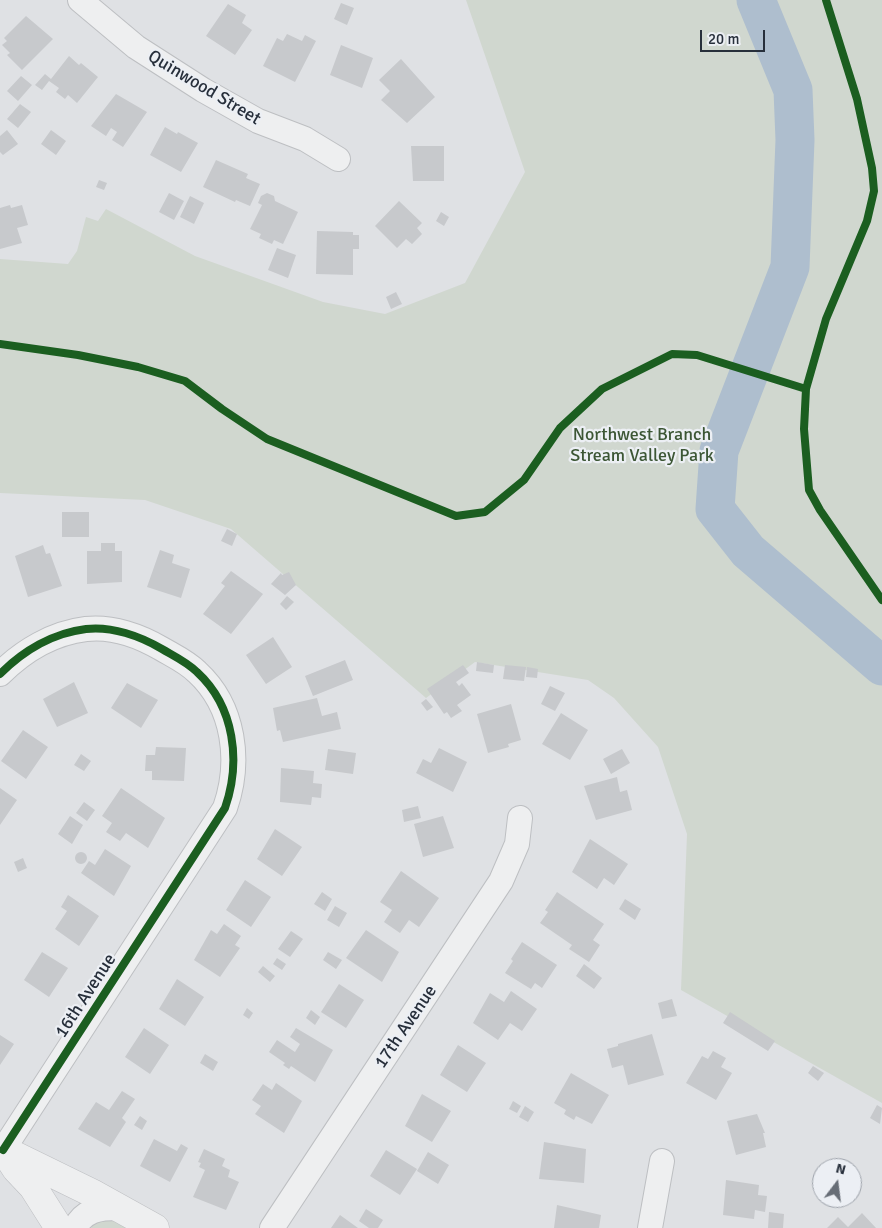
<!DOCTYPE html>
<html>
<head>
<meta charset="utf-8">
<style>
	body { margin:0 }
	#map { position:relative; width:882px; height:1228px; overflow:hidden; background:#dfe1e4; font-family:Signika,sans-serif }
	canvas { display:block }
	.north { position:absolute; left:812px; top:1158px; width:50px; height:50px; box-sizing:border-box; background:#eceff4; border:1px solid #9da2aa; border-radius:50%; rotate:15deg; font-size:14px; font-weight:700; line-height:20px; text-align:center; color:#272f3b }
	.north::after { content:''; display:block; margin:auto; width:18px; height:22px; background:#676d76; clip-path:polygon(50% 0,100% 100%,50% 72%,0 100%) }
	.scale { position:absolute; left:700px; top:30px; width:65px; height:22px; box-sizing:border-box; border:2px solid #272f3b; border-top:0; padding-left:6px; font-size:15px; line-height:18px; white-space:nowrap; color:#272f3b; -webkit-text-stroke:4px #eceff4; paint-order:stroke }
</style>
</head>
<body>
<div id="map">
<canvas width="882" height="1228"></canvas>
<div class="north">N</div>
<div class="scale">20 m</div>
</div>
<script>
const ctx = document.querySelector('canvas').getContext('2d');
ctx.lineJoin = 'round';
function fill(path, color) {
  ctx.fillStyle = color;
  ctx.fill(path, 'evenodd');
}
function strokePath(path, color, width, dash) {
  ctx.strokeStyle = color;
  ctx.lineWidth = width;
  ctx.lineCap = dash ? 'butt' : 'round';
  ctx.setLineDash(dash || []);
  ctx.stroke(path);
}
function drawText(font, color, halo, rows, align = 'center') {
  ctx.font = font + ' Signika,sans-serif';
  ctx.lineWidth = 4.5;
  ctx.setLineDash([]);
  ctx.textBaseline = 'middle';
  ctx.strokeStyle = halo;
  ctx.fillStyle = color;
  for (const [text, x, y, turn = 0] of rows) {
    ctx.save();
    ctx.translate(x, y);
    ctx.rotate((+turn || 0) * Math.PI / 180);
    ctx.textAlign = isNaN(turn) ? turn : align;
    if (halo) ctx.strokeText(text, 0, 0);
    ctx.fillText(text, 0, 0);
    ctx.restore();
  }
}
fill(new Path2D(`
	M 466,0 L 882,0 L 882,1103 L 681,990 L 687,834 L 658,747 L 614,698 L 588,680 L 475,662 L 426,698 L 231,529 L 145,500 L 0,493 L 0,259 L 68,264 L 77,251 L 86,217 L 98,221 L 106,209 L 195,256 L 323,302 L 385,314 L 465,283 L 525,172 Z
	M 112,1219 L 132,1228 L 91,1228 L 97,1220 Z`), '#d0d7cf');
strokePath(new Path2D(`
	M 756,0 L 793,90 L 795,140 L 790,267 L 719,451 L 715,509 L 748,551 L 882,666`), '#aebece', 39);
fill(new Path2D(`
	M 341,3 L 354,8 L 347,25 L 334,19 Z
	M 228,4 L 246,15 L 242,23 L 252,30 L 235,55 L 206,36 Z
	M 26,16 L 53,39 L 22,70 L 7,55 L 10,53 L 2,45 L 7,41 L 4,38 Z
	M 287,34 L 302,41 L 305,35 L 316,41 L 295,82 L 263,66 L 277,38 L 283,41 Z
	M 341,45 L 373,58 L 362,88 L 330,75 Z
	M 69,56 L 79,65 L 81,63 L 98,77 L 77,103 L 68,95 L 65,99 L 56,92 L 59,88 L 49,81 L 42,90 L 35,85 L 45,74 L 51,79 Z
	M 401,59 L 435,97 L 407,123 L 381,100 L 390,91 L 379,80 Z
	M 21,76 L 32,85 L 18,101 L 7,91 Z
	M 116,94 L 147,112 L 123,147 L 112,140 L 117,132 L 111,128 L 106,136 L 91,126 Z
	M 20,104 L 31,112 L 18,128 L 7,119 Z
	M 165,127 L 177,134 L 178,132 L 198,143 L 181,172 L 150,155 Z
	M 7,130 L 18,144 L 3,155 L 0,152 L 0,136 Z
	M 51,130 L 66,141 L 56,155 L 41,144 Z
	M 411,146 L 444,146 L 444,181 L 413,181 Z
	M 216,160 L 248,174 L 246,178 L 260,184 L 250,206 L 236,200 L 235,202 L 203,187 Z
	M 99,180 L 107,183 L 104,190 L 96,187 Z
	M 169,193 L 184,201 L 174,220 L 159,212 Z
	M 267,193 L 274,196 L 275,201 L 298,212 L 283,244 L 274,240 L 272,244 L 259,238 L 261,234 L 250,229 L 262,205 L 258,203 L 261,196 Z
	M 190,196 L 204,203 L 194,224 L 180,217 Z
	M 399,201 L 422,223 L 417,228 L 422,234 L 412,244 L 406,239 L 397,248 L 375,226 Z
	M 10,205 L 11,208 L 22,205 L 28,225 L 17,228 L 22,243 L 0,249 L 0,208 Z
	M 441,212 L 449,217 L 444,226 L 436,221 Z
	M 317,231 L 353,232 L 353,235 L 359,235 L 359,249 L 353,249 L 353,275 L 316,274 Z
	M 277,248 L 296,255 L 288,278 L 268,270 Z
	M 396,292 L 402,304 L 391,309 L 386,297 Z
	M 62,512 L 89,512 L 89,537 L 62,537 Z
	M 227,529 L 237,534 L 232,546 L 221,541 Z
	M 101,543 L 115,543 L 115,551 L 122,551 L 122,582 L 87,584 L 87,551 L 101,551 Z
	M 43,545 L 46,554 L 50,553 L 62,586 L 28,597 L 15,556 Z
	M 160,550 L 174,555 L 172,563 L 190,569 L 181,598 L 147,587 Z
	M 231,571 L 263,594 L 231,634 L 203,614 L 225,586 L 221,583 Z
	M 289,572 L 296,585 L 285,595 L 271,584 L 281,573 L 282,575 Z
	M 287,596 L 294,602 L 286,610 L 280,604 Z
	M 273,637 L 292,667 L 266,684 L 246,655 Z
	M 345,660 L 353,680 L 313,696 L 305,676 Z
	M 477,662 L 494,665 L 493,673 L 476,671 Z
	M 463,665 L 469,673 L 456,682 L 459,686 L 462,683 L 471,695 L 457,705 L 462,711 L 451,718 L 447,712 L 444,714 L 427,689 Z
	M 505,665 L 526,667 L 524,681 L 503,679 Z
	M 527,667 L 538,669 L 537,678 L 526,677 Z
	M 74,682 L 88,713 L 57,727 L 43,699 Z
	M 127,683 L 158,700 L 141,728 L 111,708 Z
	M 550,686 L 565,693 L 555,711 L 541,704 Z
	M 317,698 L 322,716 L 337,712 L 341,729 L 283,742 L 280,730 L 277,731 L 273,708 Z
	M 426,699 L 433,707 L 427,711 L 421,703 Z
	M 511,704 L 521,740 L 508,744 L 509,747 L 488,753 L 477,714 Z
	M 561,713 L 588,730 L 570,760 L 542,744 Z
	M 23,730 L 48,747 L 26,779 L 1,761 Z
	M 156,747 L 186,748 L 184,781 L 152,780 L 152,771 L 145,771 L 146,755 L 155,755 Z
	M 439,748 L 467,762 L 453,792 L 416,773 L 423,759 L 431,763 Z
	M 328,749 L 356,753 L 353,774 L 325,770 Z
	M 622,749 L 630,763 L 611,774 L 603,759 Z
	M 81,754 L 91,761 L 84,771 L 74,765 Z
	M 281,768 L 314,771 L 313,783 L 322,784 L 321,798 L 312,797 L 311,805 L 280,802 Z
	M 617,777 L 620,792 L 627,790 L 632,810 L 596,820 L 584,786 Z
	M 0,788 L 17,800 L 0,825 Z
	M 121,788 L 165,818 L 148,848 L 126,833 L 120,841 L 106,832 L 112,823 L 102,816 Z
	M 84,802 L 95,810 L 87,821 L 76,813 Z
	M 418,806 L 421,818 L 404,822 L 402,810 Z
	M 70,816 L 83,825 L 72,844 L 58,834 Z
	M 443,816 L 454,848 L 423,857 L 414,824 Z
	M 275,829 L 302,847 L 282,876 L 257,859 Z
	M 590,839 L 628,864 L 614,885 L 604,878 L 597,889 L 572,872 Z
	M 105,849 L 131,866 L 114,896 L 81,873 L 89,861 L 95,865 Z
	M75 858a6 6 0 1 1 12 0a6 6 0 1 1-12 0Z
	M 23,858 L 27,868 L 18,872 L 14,862 Z
	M 401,871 L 439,898 L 419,927 L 409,920 L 400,933 L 384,922 L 392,910 L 380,902 Z
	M 245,880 L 271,897 L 251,927 L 226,910 Z
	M 322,892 L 332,899 L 325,911 L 314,904 Z
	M 557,892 L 604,924 L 593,940 L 600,945 L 589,962 L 569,949 L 572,945 L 540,923 L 548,912 L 545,910 Z
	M 68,895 L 99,916 L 79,946 L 55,929 L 67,911 L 61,907 Z
	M 625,899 L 641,909 L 635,920 L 619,909 Z
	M 335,906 L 347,913 L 339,927 L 327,920 Z
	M 224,924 L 241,936 L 235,945 L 240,948 L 220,977 L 194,960 L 211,930 L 217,934 Z
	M 366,930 L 399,952 L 382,982 L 346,958 Z
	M 291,931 L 303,939 L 290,957 L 278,949 Z
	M 522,942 L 557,965 L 542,988 L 535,983 L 531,989 L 505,973 L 513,961 L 511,959 Z
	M 42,952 L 68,968 L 49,997 L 24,980 Z
	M 328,952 L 342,960 L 336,969 L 323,960 Z
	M 277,958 L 286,964 L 282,970 L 273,964 Z
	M 584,964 L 602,978 L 594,989 L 576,976 Z
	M 263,966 L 275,976 L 270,982 L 258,972 Z
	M 177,979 L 204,997 L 185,1026 L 159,1009 Z
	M 339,984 L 364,1000 L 346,1028 L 321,1012 Z
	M 511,991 L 537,1009 L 522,1031 L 510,1023 L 498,1040 L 473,1023 L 490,993 L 504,1002 Z
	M 672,999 L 677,1016 L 662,1019 L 658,1003 Z
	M 247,1008 L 253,1013 L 249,1019 L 243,1015 Z
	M 311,1010 L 320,1017 L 315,1025 L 306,1018 Z
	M 730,1012 L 775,1041 L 768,1051 L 723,1023 Z
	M 144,1028 L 169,1045 L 150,1074 L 125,1057 Z
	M 296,1028 L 333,1050 L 315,1082 L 291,1066 L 289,1069 L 283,1065 L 285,1063 L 269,1052 L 277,1040 L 295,1052 L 300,1044 L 290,1037 Z
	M 652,1034 L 664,1075 L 628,1085 L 623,1065 L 612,1068 L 607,1049 L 618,1046 L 618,1044 Z
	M 0,1035 L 14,1044 L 0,1065 Z
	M 458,1045 L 486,1063 L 467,1092 L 440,1075 Z
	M 713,1051 L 726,1058 L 721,1067 L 732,1073 L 716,1100 L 686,1083 L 702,1056 L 708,1059 Z
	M 205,1054 L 218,1062 L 213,1071 L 200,1063 Z
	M 813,1066 L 824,1073 L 818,1081 L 808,1073 Z
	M 571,1073 L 609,1095 L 592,1124 L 576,1116 L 574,1120 L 564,1114 L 566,1110 L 554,1103 Z
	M 276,1083 L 302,1101 L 284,1133 L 255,1114 L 261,1106 L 252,1100 L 263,1084 L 272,1090 Z
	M 122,1091 L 135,1099 L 122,1118 L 126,1122 L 110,1147 L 78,1129 L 96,1102 L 109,1110 Z
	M 422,1094 L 451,1111 L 432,1142 L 405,1126 Z
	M 513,1101 L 521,1106 L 517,1113 L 509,1109 Z
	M 877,1105 L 882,1108 L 880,1124 L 870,1118 Z
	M 525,1106 L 534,1112 L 528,1122 L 519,1117 Z
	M 757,1114 L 765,1133 L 763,1133 L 766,1147 L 736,1155 L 727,1121 Z
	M 140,1116 L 147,1121 L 142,1130 L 134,1125 Z
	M 154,1139 L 177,1151 L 181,1144 L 188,1148 L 170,1182 L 140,1166 Z
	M 544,1142 L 586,1149 L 584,1183 L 539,1179 Z
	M 204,1149 L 225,1159 L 222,1166 L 230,1170 L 228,1177 L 239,1182 L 226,1210 L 193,1197 L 205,1170 L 199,1167 L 201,1163 L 198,1162 Z
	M 386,1150 L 417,1169 L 400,1195 L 370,1176 Z
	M 428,1152 L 449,1165 L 438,1184 L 417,1171 Z
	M 726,1180 L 759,1185 L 758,1195 L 767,1196 L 765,1212 L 755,1210 L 754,1219 L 723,1215 Z
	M 557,1205 L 601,1215 L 599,1228 L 554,1228 Z
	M 366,1209 L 383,1220 L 378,1228 L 369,1228 L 359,1221 Z
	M 769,1212 L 784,1214 L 783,1228 L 768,1228 Z
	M 862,1213 L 876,1228 L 827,1228 L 838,1217 L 848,1227 Z
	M 340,1215 L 358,1228 L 331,1228 Z`), '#c7c9cc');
const minor = new Path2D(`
	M 80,0 L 136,47 L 203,90 L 258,121 L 305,139 L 338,159
	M 0,674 C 23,651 53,633 86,629 C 112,626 140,636 162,649 C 174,656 187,662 197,672 C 235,707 241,762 225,808 L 3,1150
	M 75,1228 C 84,1210 99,1208 118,1208
	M 272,1228 L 501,881 L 517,844 L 520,818
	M 650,1228 L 662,1161`);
const tertiary = new Path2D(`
	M 0,1148 L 92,1193 L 155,1228
	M 7,1155 L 16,1169 L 33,1187 L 59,1228`);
strokePath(minor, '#bdbfc2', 26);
strokePath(tertiary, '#bdbfc2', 29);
strokePath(minor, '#eeeff0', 24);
strokePath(tertiary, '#eeeff0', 28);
strokePath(new Path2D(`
	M 826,0 L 857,99 L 872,168 L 874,191 L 867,221 L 826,319 L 806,389 L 804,429 L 809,490 L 820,510 L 882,600
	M 0,344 L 78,355 L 138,367 L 185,381 L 222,409 L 267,439 L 456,516 L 485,512 L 524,480 L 560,428 L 602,389 L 672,354 L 697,355 L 806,389
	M 0,674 C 23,651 53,633 86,629 C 112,626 140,636 162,649 C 174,656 187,662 197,672 C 235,707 241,762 225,808 L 3,1150`), '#1b5e20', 8);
drawText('18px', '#272f3b', '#eceff4', [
	["Quinwood Street",204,88,31],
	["16th Avenue",86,996,-57],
	["17th Avenue",406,1027,-56]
]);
drawText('18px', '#3c5635', '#eceff4', [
	["Northwest Branch",642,435],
	["Stream Valley Park",642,456]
]);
</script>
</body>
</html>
